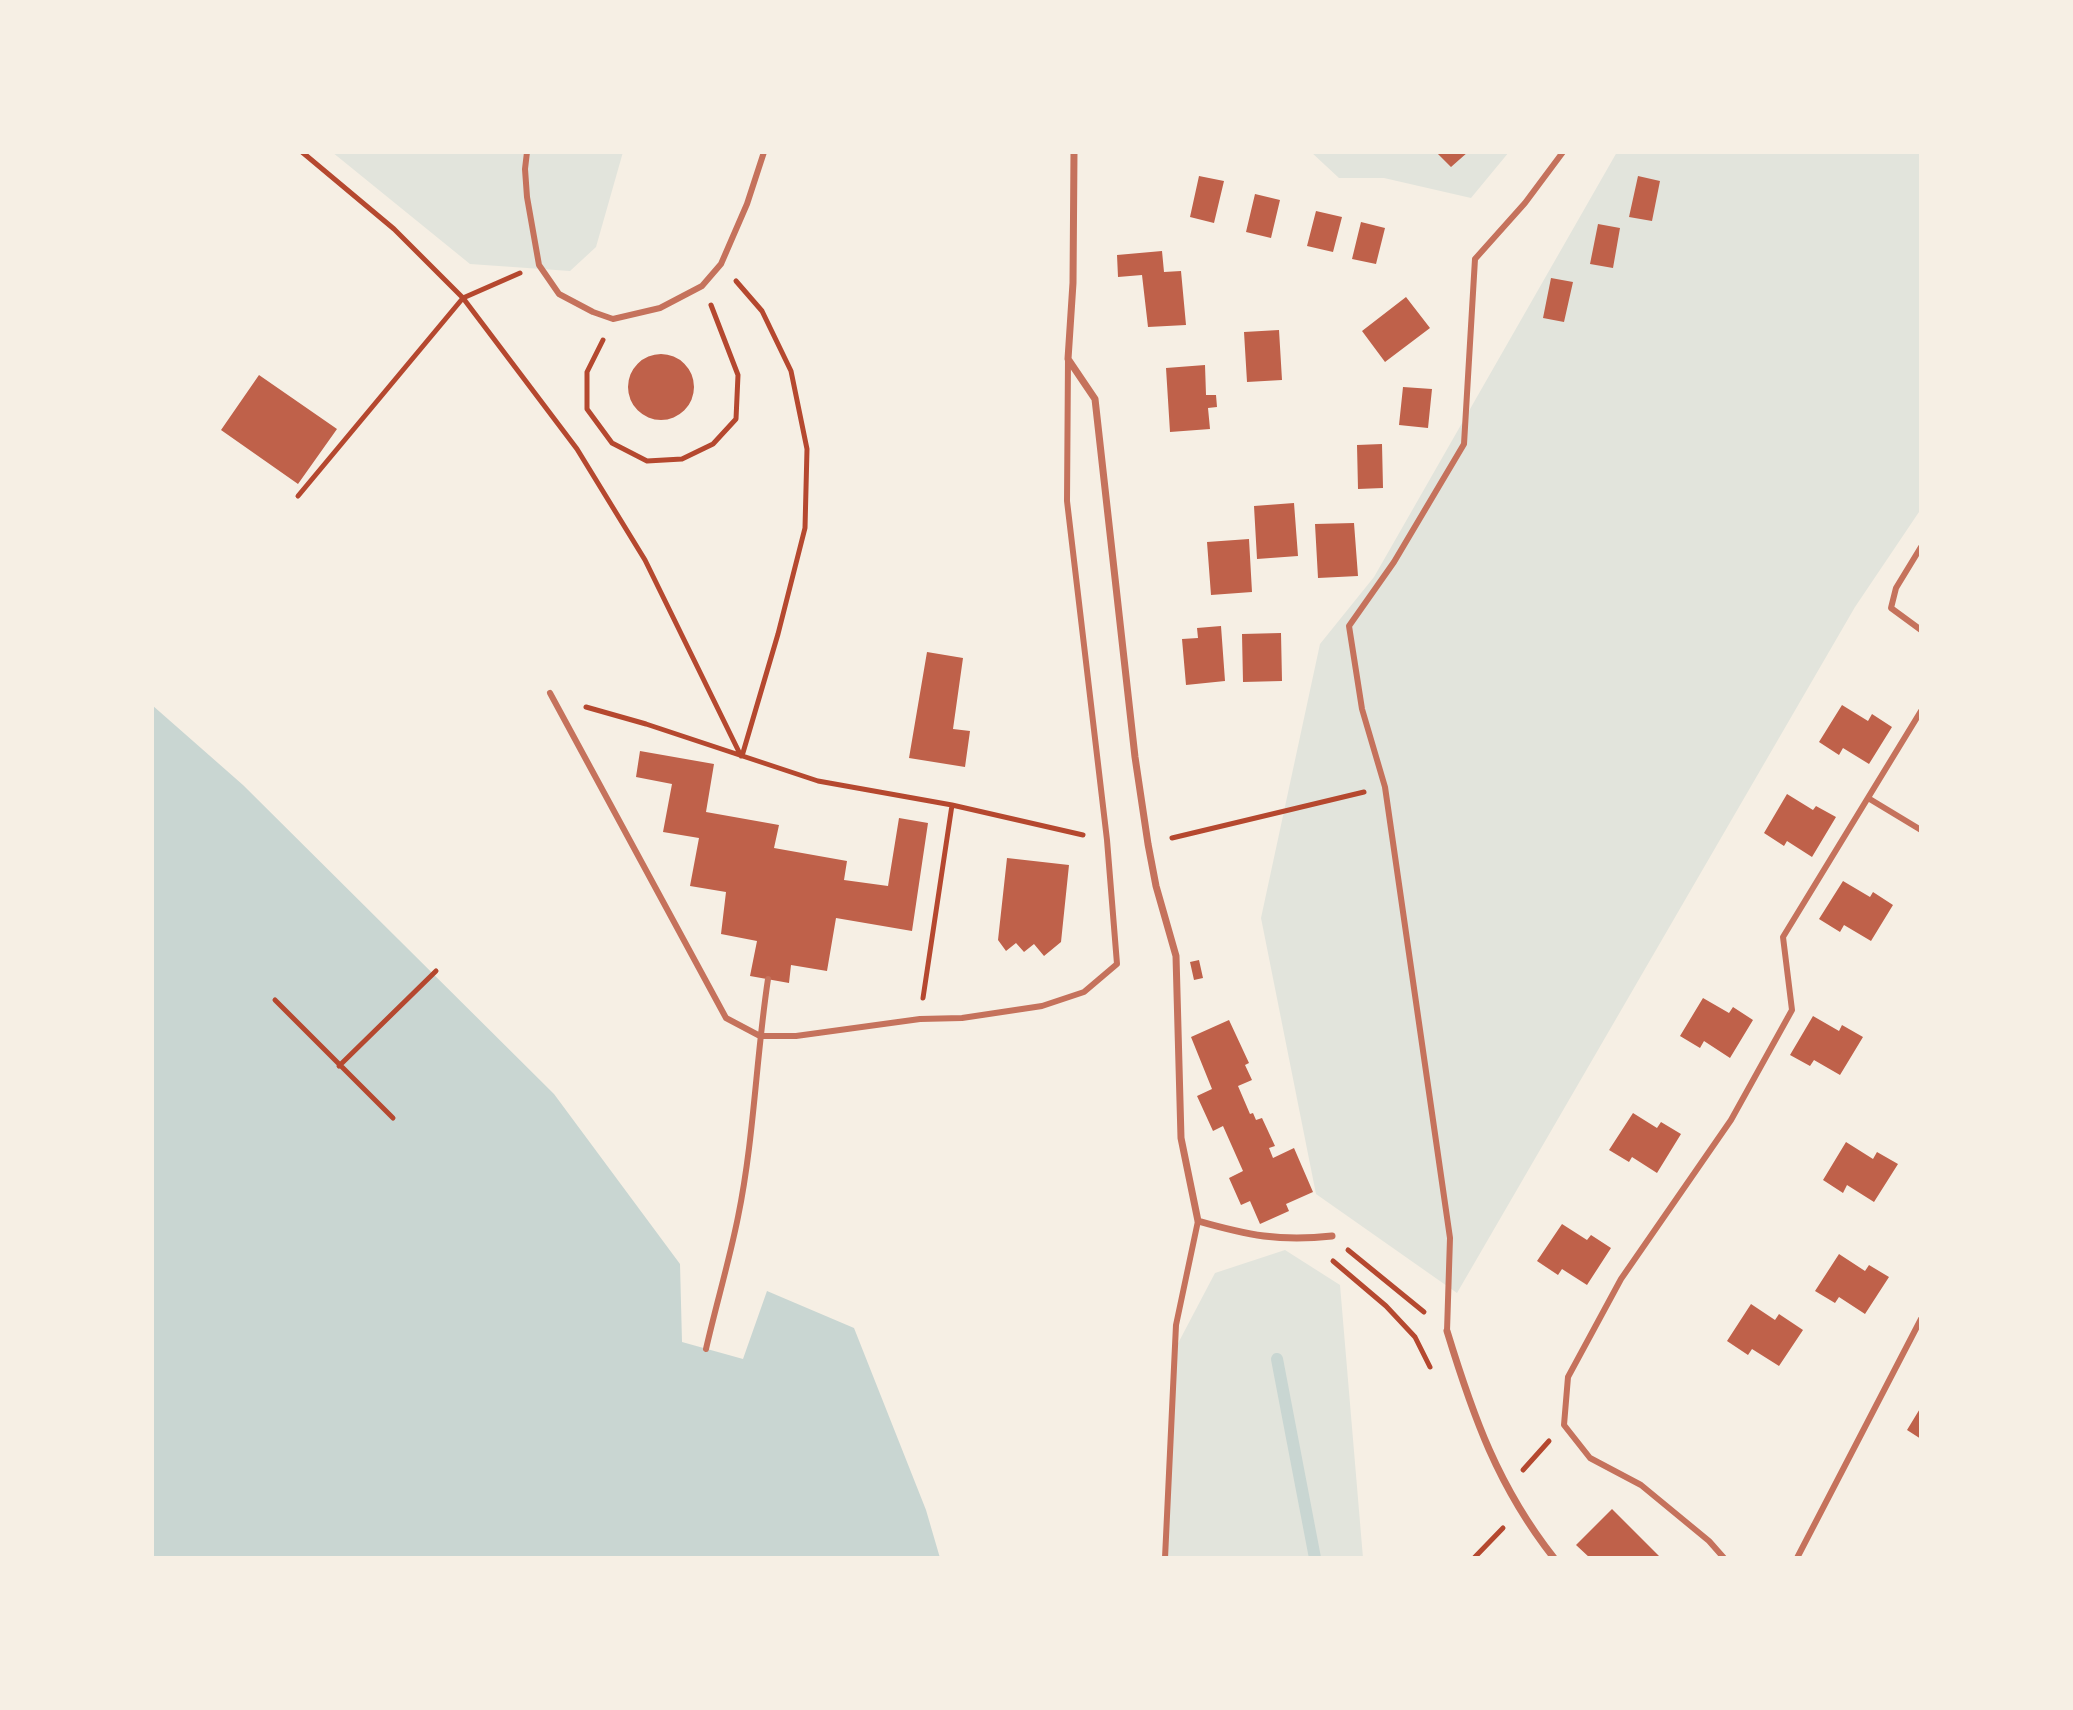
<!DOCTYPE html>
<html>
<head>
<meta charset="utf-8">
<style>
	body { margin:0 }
	#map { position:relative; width:2073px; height:1710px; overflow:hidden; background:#f6efe4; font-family:"Open Sans",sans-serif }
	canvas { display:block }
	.frame { position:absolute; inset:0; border:154px solid #f6efe4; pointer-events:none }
</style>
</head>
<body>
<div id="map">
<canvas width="2073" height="1710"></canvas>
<div class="frame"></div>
</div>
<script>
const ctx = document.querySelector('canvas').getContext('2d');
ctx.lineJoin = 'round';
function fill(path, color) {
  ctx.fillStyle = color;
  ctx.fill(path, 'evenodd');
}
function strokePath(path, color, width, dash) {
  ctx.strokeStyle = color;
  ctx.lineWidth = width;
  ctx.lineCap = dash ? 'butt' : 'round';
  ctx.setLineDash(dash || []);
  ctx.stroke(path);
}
fill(new Path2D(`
	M 332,152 L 623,152 L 596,247 L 570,271 L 470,264 Z
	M 1311,152 L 1509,152 L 1471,198 L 1384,178 L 1339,178 Z
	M 1617,152 L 1921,152 L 1921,509 L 1855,607 L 1457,1293 L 1316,1194 L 1261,918 L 1320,644 L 1374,577 Z
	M 1285,1250 L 1340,1285 L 1363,1558 L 1165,1558 L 1174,1351 L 1215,1273 Z`), '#e2e4dc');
fill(new Path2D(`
	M 152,705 L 243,785 L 554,1094 L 680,1264 L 682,1342 L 743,1359 L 767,1291 L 854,1328 L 926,1510 L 940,1558 L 152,1558 Z`), '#c9d6d2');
strokePath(new Path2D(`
	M 1277,1359 L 1315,1558`), '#c9d6d2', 12);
fill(new Path2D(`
	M 1436,152 L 1468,152 L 1451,167 Z
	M 1199,176 L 1224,181 L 1214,223 L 1190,217 Z
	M 1638,176 L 1660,181 L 1652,221 L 1629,217 Z
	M 1255,194 L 1280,200 L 1271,238 L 1246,232 Z
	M 1316,211 L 1342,217 L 1333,252 L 1307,246 Z
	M 1361,222 L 1385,228 L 1376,264 L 1352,259 Z
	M 1598,224 L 1620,228 L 1613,268 L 1590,264 Z
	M 1162,251 L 1164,272 L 1181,271 L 1186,325 L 1148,327 L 1142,275 L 1118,277 L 1117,255 Z
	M 1551,278 L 1573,282 L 1564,322 L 1543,318 Z
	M 1406,297 L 1430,328 L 1385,362 L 1362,331 Z
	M 1279,330 L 1282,380 L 1247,382 L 1244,332 Z
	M628 387a33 33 0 1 1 66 0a33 33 0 1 1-66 0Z
	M 1205,365 L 1206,395 L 1216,395 L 1217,407 L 1208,408 L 1210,429 L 1170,432 L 1166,368 Z
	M 259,375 L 337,429 L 298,484 L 221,430 Z
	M 1403,387 L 1432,389 L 1428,428 L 1399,425 Z
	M 1382,444 L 1383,488 L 1358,489 L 1357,445 Z
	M 1294,503 L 1298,556 L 1257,559 L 1254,506 Z
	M 1354,523 L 1358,576 L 1318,578 L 1315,524 Z
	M 1249,539 L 1252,592 L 1211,595 L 1207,542 Z
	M 1221,626 L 1225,681 L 1186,685 L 1182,639 L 1198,638 L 1197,628 Z
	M 1281,633 L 1282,681 L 1243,682 L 1242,634 Z
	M 927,652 L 963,658 L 953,729 L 970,731 L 965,767 L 909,758 Z
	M 1842,705 L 1868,721 L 1872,714 L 1892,727 L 1869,764 L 1843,748 L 1839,755 L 1819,742 Z
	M 640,751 L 714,764 L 706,812 L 779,825 L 774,848 L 847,861 L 844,880 L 888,886 L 899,818 L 928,823 L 912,931 L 836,918 L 827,971 L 791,965 L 789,983 L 750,976 L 757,941 L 721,934 L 726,892 L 690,886 L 699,838 L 663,832 L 672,784 L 636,777 Z
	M 1787,794 L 1813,810 L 1816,806 L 1836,817 L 1812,857 L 1787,841 L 1784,846 L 1764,833 Z
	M 1007,858 L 1069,865 L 1061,942 L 1044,956 L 1034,944 L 1024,952 L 1016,943 L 1006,951 L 998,940 Z
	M 1843,881 L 1870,897 L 1873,892 L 1893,905 L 1871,941 L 1844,925 L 1840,932 L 1819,919 Z
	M 1199,960 L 1203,978 L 1194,980 L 1190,962 Z
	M 1703,998 L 1729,1013 L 1733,1007 L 1753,1020 L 1730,1058 L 1704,1041 L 1700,1048 L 1680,1036 Z
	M 1813,1016 L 1839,1031 L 1842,1025 L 1863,1037 L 1840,1075 L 1814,1060 L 1810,1066 L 1790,1055 Z
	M 1229,1020 L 1249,1063 L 1245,1065 L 1252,1080 L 1238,1086 L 1250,1114 L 1253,1113 L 1256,1120 L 1262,1118 L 1275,1146 L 1269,1148 L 1273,1158 L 1294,1148 L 1313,1192 L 1286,1204 L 1289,1211 L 1260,1224 L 1250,1201 L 1241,1205 L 1229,1178 L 1243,1171 L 1223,1126 L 1213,1131 L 1197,1096 L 1212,1089 L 1191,1037 Z
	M 1633,1113 L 1657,1128 L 1661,1122 L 1681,1134 L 1657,1173 L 1632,1157 L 1629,1162 L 1609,1150 Z
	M 1846,1142 L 1873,1159 L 1877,1152 L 1898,1164 L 1874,1202 L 1847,1185 L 1843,1193 L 1823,1180 Z
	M 1562,1224 L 1587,1240 L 1591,1235 L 1611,1248 L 1587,1285 L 1562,1269 L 1558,1275 L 1537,1261 Z
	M 1839,1254 L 1865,1271 L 1869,1265 L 1889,1277 L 1865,1314 L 1839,1297 L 1835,1303 L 1815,1291 Z
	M 1751,1304 L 1775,1320 L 1779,1314 L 1803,1330 L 1779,1366 L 1752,1349 L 1748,1355 L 1727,1341 Z
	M 1921,1407 L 1921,1439 L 1907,1430 Z
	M 1612,1509 L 1661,1558 L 1590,1558 L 1576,1545 Z`), '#bf614a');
strokePath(new Path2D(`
	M 302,152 L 394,229 L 463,298 L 577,449 L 645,560 L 741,756
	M 736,281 L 762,311 L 791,371 L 807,449 L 805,528 L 778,634 L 742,756
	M 603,340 L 587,372 L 587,409 L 612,443 L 647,461 L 682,459 L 713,444 L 736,419 L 738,375 L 711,305
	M 298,496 L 463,298 L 520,273
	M 586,707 L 646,724 L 818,781 L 952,805 L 1083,835
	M 1172,838 L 1364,792
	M 923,998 L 952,805
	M 275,1000 L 393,1118
	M 339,1066 L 436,971
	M 1348,1250 L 1424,1312
	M 1333,1261 L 1386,1306 L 1415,1337 L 1430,1367
	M 1523,1470 L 1549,1441
	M 1474,1558 L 1503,1528`), '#b5482f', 5);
strokePath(new Path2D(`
	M 527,152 L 525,169 L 527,197 L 539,265 L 559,294 L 593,312 L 613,319 L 660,308 L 702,286 L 721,264 L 747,204 L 764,152
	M 1921,547 L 1896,588 L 1891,608 L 1921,630
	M 550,693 L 726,1018 L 760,1036 L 796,1036 L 920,1019 L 962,1018 L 1042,1006 L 1084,992 L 1117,964 L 1107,840 L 1067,501 L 1068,359
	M 1868,798 L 1921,830
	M 1447,1331 L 1450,1238 L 1385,787 L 1362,709 L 1349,626 L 1394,562 L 1464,444 L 1475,259 L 1525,203 L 1563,152
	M 706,1349 C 716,1305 729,1262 738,1217 C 754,1139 756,1058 768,979
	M 1165,1558 L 1176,1325 L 1198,1221
	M 1724,1558 L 1709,1541 L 1641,1485 L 1590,1458 L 1564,1425 L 1568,1377 L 1621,1279 L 1731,1120 L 1792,1010 L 1783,937 L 1921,711
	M 1797,1558 L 1921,1319`), '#c5725c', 6);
strokePath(new Path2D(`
	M 1074,152 L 1073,283 L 1068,359 L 1095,399 L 1135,757 L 1148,844 L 1156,886 L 1176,956 L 1181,1138 L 1198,1221 C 1247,1235 1280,1242 1332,1236
	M 1447,1331 C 1473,1416 1498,1487 1554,1558`), '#c5725c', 7);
</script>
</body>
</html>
